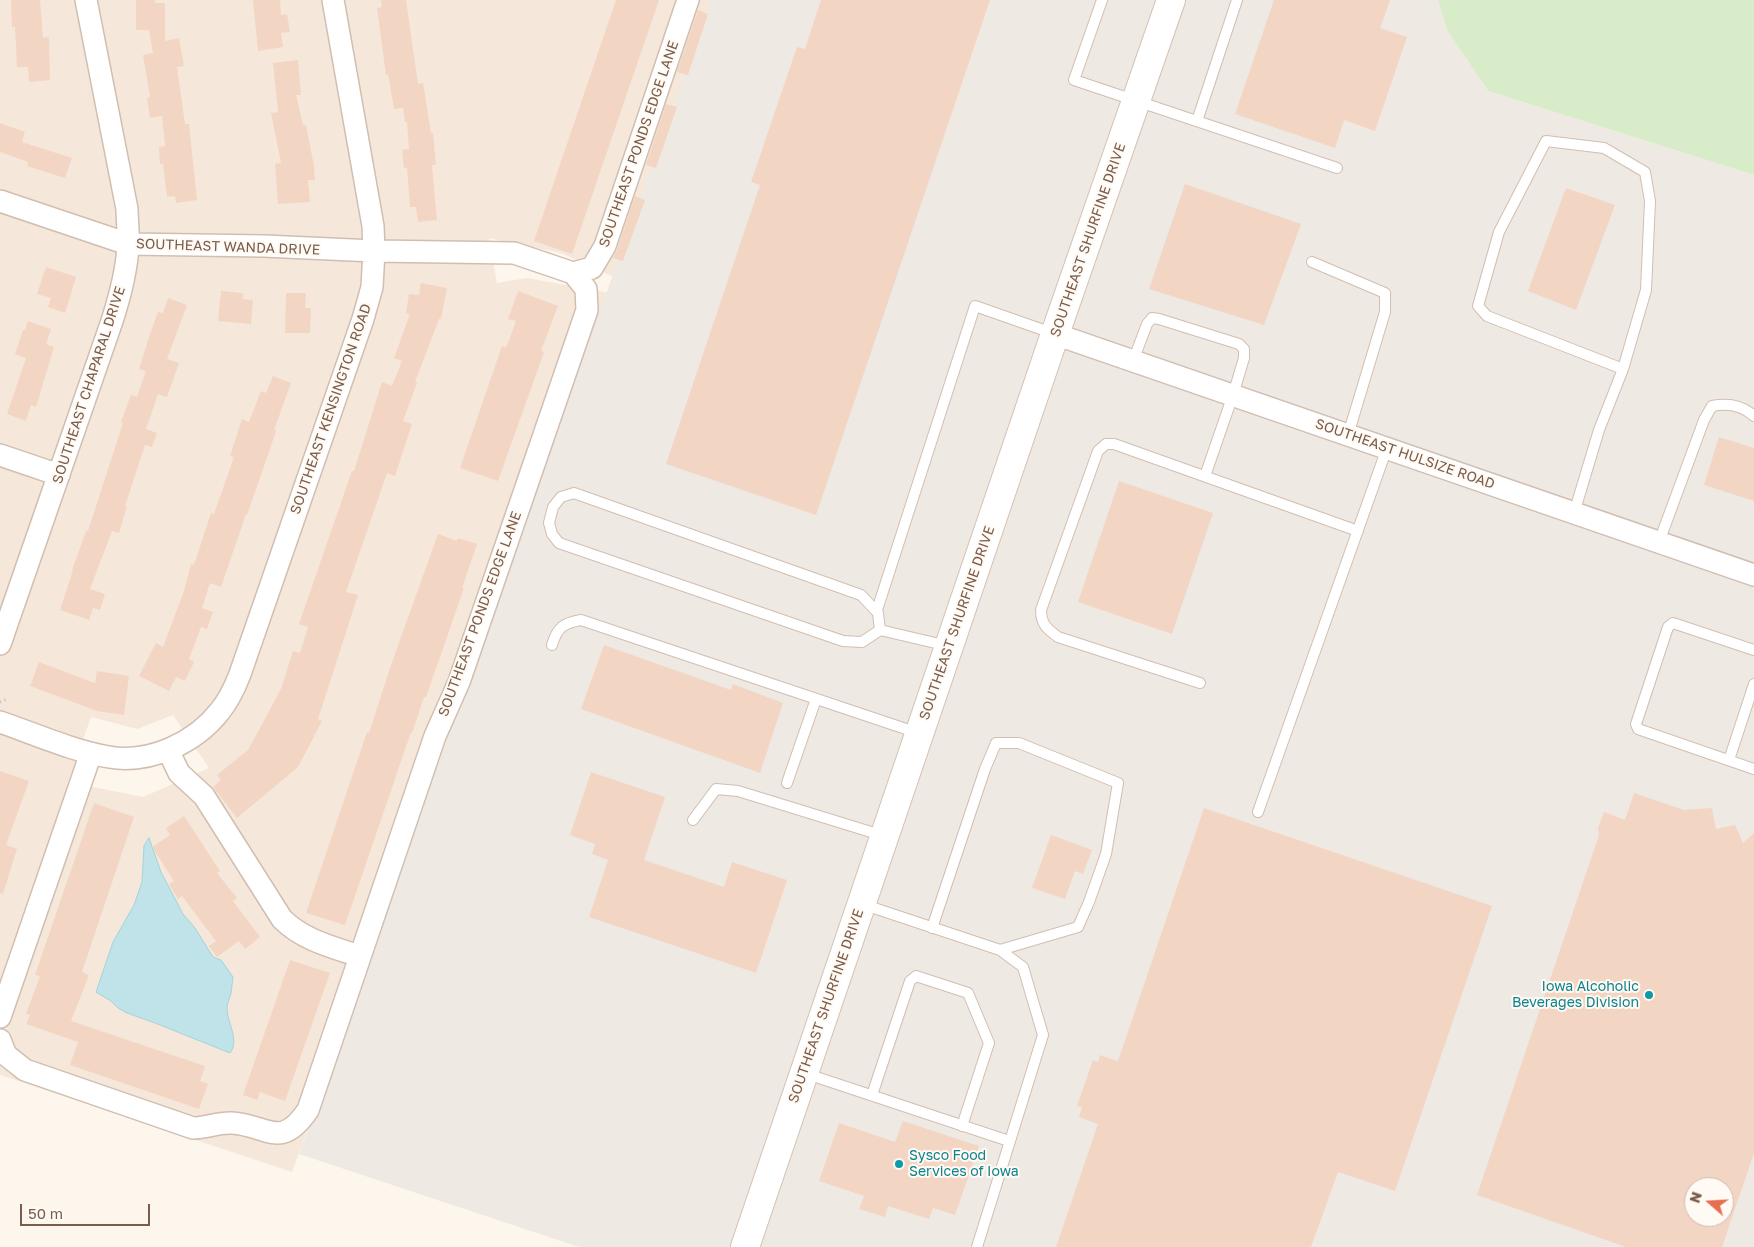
<!DOCTYPE html>
<html>
<head>
<meta charset="utf-8">
<style>
	body { margin:0 }
	#map { position:relative; width:1754px; height:1247px; overflow:hidden; background:#fdf6ec; font-family:"Golos Text",sans-serif }
	canvas { display:block }
	.north { position:absolute; left:1684px; top:1177px; width:50px; height:50px; box-sizing:border-box; background:#fffaf3; border:1px solid #cabbb1; border-radius:50%; rotate:289deg; font-size:14px; font-weight:700; line-height:20px; text-align:center; color:#7a5c4d }
	.north::after { content:''; display:block; margin:auto; width:18px; height:22px; background:#e76f51; clip-path:polygon(50% 0,100% 100%,50% 72%,0 100%) }
	.scale { position:absolute; left:20px; top:1204px; width:130px; height:22px; box-sizing:border-box; border:2px solid #7a5c4d; border-top:0; padding-left:6px; font-size:15px; line-height:18px; white-space:nowrap; color:#7a5c4d; -webkit-text-stroke:4px #fffaf3; paint-order:stroke }
</style>
</head>
<body>
<div id="map">
<canvas width="1754" height="1247"></canvas>
<div class="north">N</div>
<div class="scale">50 m</div>
</div>
<script>
const ctx = document.querySelector('canvas').getContext('2d');
ctx.lineJoin = 'round';
function fill(path, color) {
  ctx.fillStyle = color;
  ctx.fill(path, 'evenodd');
}
function strokePath(path, color, width, dash) {
  ctx.strokeStyle = color;
  ctx.lineWidth = width;
  ctx.lineCap = dash ? 'butt' : 'round';
  ctx.setLineDash(dash || []);
  ctx.stroke(path);
}
function drawText(font, color, halo, rows, align = 'center') {
  ctx.font = font + ' "Golos Text",sans-serif';
  ctx.lineWidth = 4;
  ctx.setLineDash([]);
  ctx.textBaseline = 'middle';
  ctx.strokeStyle = halo;
  ctx.fillStyle = color;
  for (const [text, x, y, turn = 0] of rows) {
    ctx.save();
    ctx.translate(x, y);
    ctx.rotate((+turn || 0) * Math.PI / 180);
    ctx.textAlign = isNaN(turn) ? turn : align;
    if (halo) ctx.strokeText(text, 0, 0);
    ctx.fillText(text, 0, 0);
    ctx.restore();
  }
}
fill(new Path2D(`
	M 0,0 L 714,0 L 616,278 L 561,253 L 489,238 L 497,283 L 527,278 L 610,293 L 292,1172 L 0,1075 ZM 173,715 L 209,768 L 143,797 L 68,782 L 91,717 L 137,729 Z`), '#f5e8da');
fill(new Path2D(`
	M 711,0 L 1438,0 L 1447,30 L 1488,91 L 1754,175 L 1754,1247 L 579,1247 L 299,1154 ZM 1694,1187 L 1724,1187 L 1724,1217 L 1694,1217 Z`), '#efe9e4');
fill(new Path2D(`
	M 1438,0 L 1754,0 L 1754,175 L 1488,91 L 1447,30 Z`), '#d8ecc9');
const water = new Path2D(`
	M 149,838 L 161,872 L 183,914 L 195,928 L 213,957 L 221,960 L 233,977 C 232,982 232,988 231,993 C 230,998 227,1003 227,1008 C 227,1023 240,1040 230,1053 L 155,1023 L 127,1013 L 118,1008 L 111,1001 L 96,992 L 113,942 L 134,905 L 142,882 L 144,846 Z`);
fill(water, '#bfe3e8');
strokePath(water, '#a5d3da', 1);
fill(new Path2D(`
	M 11,0 L 40,0 L 43,38 L 49,37 L 50,80 L 29,82 L 28,67 L 17,67 L 15,27 L 12,27 Z
	M 136,0 L 155,0 L 155,3 L 165,3 L 165,41 L 179,38 L 184,66 L 177,67 L 185,124 L 189,124 L 197,200 L 176,203 L 175,196 L 167,197 L 163,164 L 160,164 L 159,147 L 165,146 L 162,116 L 150,118 L 147,98 L 150,97 L 143,55 L 153,53 L 149,30 L 136,30 Z
	M 253,0 L 280,0 L 281,15 L 287,14 L 290,32 L 281,33 L 283,47 L 258,51 Z
	M 381,0 L 406,0 L 418,84 L 423,83 L 431,133 L 433,133 L 436,165 L 432,165 L 437,220 L 418,222 L 416,207 L 410,207 L 407,168 L 404,168 L 402,150 L 409,149 L 407,122 L 405,122 L 403,108 L 394,109 L 388,74 L 386,75 L 377,8 L 382,7 Z
	M 616,0 L 659,0 L 572,254 L 534,241 Z
	M 821,0 L 990,0 L 816,515 L 666,464 L 760,185 L 751,182 L 797,47 L 805,49 Z
	M 1274,0 L 1390,0 L 1380,28 L 1407,37 L 1375,131 L 1344,120 L 1335,148 L 1235,114 Z
	M 698,10 L 708,14 L 688,75 L 677,72 Z
	M 298,60 L 301,95 L 296,95 L 303,125 L 306,125 L 314,166 L 315,180 L 308,180 L 310,202 L 278,204 L 275,164 L 281,163 L 271,113 L 278,112 L 273,63 Z
	M 666,104 L 677,107 L 656,168 L 646,165 Z
	M 0,123 L 25,132 L 22,142 L 72,158 L 65,178 L 27,166 L 28,162 L 0,152 Z
	M 1185,184 L 1301,224 L 1264,325 L 1149,289 Z
	M 1566,188 L 1615,205 L 1576,310 L 1528,291 Z
	M 635,196 L 645,200 L 623,261 L 613,258 L 617,250 Z
	M 46,267 L 76,277 L 65,313 L 48,307 L 51,298 L 37,294 Z
	M 421,283 L 447,288 L 441,319 L 439,319 L 415,382 L 417,383 L 403,421 L 412,424 L 395,476 L 387,473 L 346,592 L 358,595 L 318,719 L 322,721 L 298,767 L 237,818 L 213,787 L 221,780 L 217,775 L 248,750 L 281,689 L 293,651 L 300,653 L 308,627 L 299,624 L 352,471 L 354,471 L 382,382 L 392,386 L 402,361 L 394,358 L 410,314 L 406,313 L 409,294 L 419,295 Z
	M 221,291 L 243,293 L 243,299 L 253,300 L 251,324 L 218,321 Z
	M 518,291 L 558,306 L 541,351 L 544,352 L 498,481 L 460,468 L 502,346 L 506,348 L 516,321 L 508,319 Z
	M 286,293 L 306,293 L 305,308 L 311,308 L 310,333 L 285,333 Z
	M 168,298 L 187,305 L 167,359 L 179,363 L 167,397 L 158,394 L 146,429 L 157,433 L 152,447 L 145,445 L 125,506 L 127,506 L 119,533 L 112,531 L 90,589 L 105,594 L 100,610 L 93,608 L 89,620 L 60,610 L 73,570 L 72,570 L 86,531 L 88,531 L 123,423 L 121,422 L 131,395 L 137,397 L 146,371 L 139,369 L 150,334 L 158,312 L 163,313 Z
	M 28,321 L 51,329 L 46,344 L 54,347 L 36,407 L 31,405 L 26,421 L 7,414 L 26,358 L 15,354 L 23,330 L 25,330 Z
	M 273,376 L 291,383 L 274,430 L 276,431 L 270,449 L 247,515 L 246,514 L 221,587 L 210,583 L 202,608 L 213,612 L 207,629 L 201,627 L 189,659 L 194,662 L 185,681 L 176,677 L 169,691 L 139,676 L 156,643 L 163,647 L 184,591 L 191,564 L 194,565 L 211,513 L 214,514 L 234,457 L 230,456 L 242,419 L 249,422 L 261,391 L 266,393 Z
	M 1719,437 L 1754,448 L 1754,501 L 1704,485 Z
	M 1119,481 L 1213,513 L 1172,634 L 1078,602 Z
	M 438,534 L 457,541 L 458,538 L 477,544 L 462,588 L 464,588 L 426,697 L 424,697 L 412,733 L 411,732 L 345,925 L 306,913 L 367,732 L 369,733 L 391,665 Z
	M 604,645 L 731,690 L 733,684 L 783,703 L 760,773 L 581,709 Z
	M 39,662 L 95,683 L 97,671 L 129,676 L 124,715 L 97,711 L 30,686 Z
	M 0,771 L 29,781 L 6,845 L 17,849 L 3,894 L 0,893 Z
	M 591,772 L 665,797 L 644,860 L 724,887 L 732,862 L 787,880 L 756,973 L 589,917 L 608,860 L 592,854 L 595,844 L 570,835 Z
	M 1634,793 L 1684,810 L 1712,808 L 1716,829 L 1735,825 L 1743,843 L 1754,833 L 1754,1153 L 1722,1247 L 1626,1247 L 1477,1195 L 1599,835 L 1598,828 L 1604,812 L 1625,820 ZM 1694,1187 L 1724,1187 L 1724,1217 L 1694,1217 Z
	M 94,803 L 134,817 L 82,972 L 89,975 L 71,1021 L 205,1066 L 200,1081 L 208,1084 L 199,1109 L 70,1065 L 78,1042 L 26,1024 L 30,1015 L 26,1014 L 40,976 L 35,975 Z
	M 1204,808 L 1492,906 L 1395,1191 L 1338,1172 L 1311,1247 L 1056,1247 L 1098,1124 L 1079,1117 L 1082,1107 L 1077,1106 L 1093,1060 L 1098,1062 L 1100,1055 L 1118,1061 Z
	M 184,816 L 220,871 L 217,873 L 237,898 L 233,901 L 260,937 L 245,949 L 239,941 L 217,957 L 209,946 L 216,941 L 182,896 L 178,899 L 169,884 L 174,881 L 152,847 L 170,835 L 166,828 Z
	M 1051,835 L 1092,850 L 1083,874 L 1075,871 L 1065,899 L 1032,888 Z
	M 290,960 L 330,973 L 285,1101 L 260,1092 L 257,1100 L 243,1095 Z
	M 903,1121 L 979,1146 L 955,1215 L 933,1208 L 929,1219 L 888,1206 L 885,1217 L 859,1209 L 864,1196 L 819,1181 L 839,1123 L 895,1142 Z`), '#f3d5c3');
const lane = new Path2D(`
	M 1102,0 L 1074,80 L 1337,168
	M 1197,121 L 1237,0
	M 1312,262 L 1385,293 L 1385,312 L 1348,435
	M 1133,361 L 1147,324 L 1152,318 L 1159,319 L 1239,344 L 1244,349 L 1244,358 L 1233,395 L 1205,476
	M 1574,513 L 1599,430 L 1623,369 L 1646,290 L 1650,201 L 1645,172 L 1604,148 L 1546,141 L 1499,232 L 1478,306 L 1487,316 L 1623,369
	M 1659,542 L 1704,420 L 1712,406 C 1727,403 1742,405 1754,416
	M 877,610 L 975,306 L 1055,334
	M 880,630 L 878,613 L 861,595 L 574,493 L 561,497 L 553,507 L 549,523 L 552,534 L 559,543 L 843,641 L 862,642 L 880,630 L 948,646
	M 552,645 C 557,628 563,623 581,620 L 918,733
	M 1754,650 L 1673,623 L 1668,627 L 1636,724 L 1638,729 L 1754,769
	M 1200,683 L 1058,637 C 1047,629 1041,624 1041,610 L 1098,451 L 1106,444 L 1114,444 L 1358,531
	M 1729,760 L 1754,684
	M 787,783 L 816,699
	M 1258,812 L 1387,448
	M 693,820 L 716,789 L 738,791 L 884,836
	M 862,904 L 1000,950 L 1023,967 L 1043,1035 L 977,1247
	M 932,928 L 985,769 L 996,743 L 1019,743 L 1118,783 L 1106,854 L 1089,902 L 1078,927 L 1000,950
	M 804,1073 L 1009,1141
	M 872,1095 L 910,981 L 916,976 L 968,993 L 989,1043 L 962,1126`);
const street = new Path2D(`
	M 0,201 L 128,244 L 264,246 L 374,251 L 514,253 L 573,273 L 586,289 L 587,310 L 459,682 L 435,736 L 308,1110 C 280,1151 268,1125 232,1123 C 219,1122 206,1128 193,1128 L 25,1070 L 6,1055 L 0,1040
	M 573,273 L 592,268 L 605,246 L 688,0
	M 1055,334 L 1754,575
	M 0,455 L 59,475
	M 0,644 L 112,321 C 120,296 127,271 128,245 C 129,233 127,221 127,209 L 86,0
	M 0,722 C 35,734 73,751 109,757 C 150,764 195,743 220,711 C 229,700 235,687 240,674 L 363,319 L 372,287 L 374,251 L 373,226 L 333,0
	M 168,750 L 179,773 L 204,796 L 282,919 C 303,940 332,947 359,956
	M 0,1017 L 91,753`);
const secondary = new Path2D(`
	M 745,1247 L 1055,334 L 1171,0`);
strokePath(lane, '#d1beb0', 12);
strokePath(street, '#d1beb0', 24);
strokePath(secondary, '#d6c0b0', 30);
strokePath(new Path2D(`
	M 0,702 L 7,699`), '#d9b8a5', 3, [1, 4]);
strokePath(lane, '#fff', 10);
strokePath(street, '#fff', 21);
strokePath(secondary, '#fff', 28);
for (const [x, y, r, color] of [
	[1649,995,5,"#0f9aa8"],
	[899,1164,5,"#0f9aa8"]
]) {
  const dot = new Path2D();
  dot.arc(x, y, r, 0, 2 * Math.PI);
  ctx.fillStyle = color;
  ctx.fill(dot);
  strokePath(dot, '#fffaf3', 2);
}
drawText('14px', '#7a5c4d', '#fffaf3', [
	["SOUTHEAST PONDS EDGE LANE",639,144,-71],
	["SOUTHEAST SHURFINE DRIVE",1088,240,-71],
	["SOUTHEAST WANDA DRIVE",228,247,2],
	["SOUTHEAST CHAPARAL DRIVE",89,385,-72],
	["SOUTHEAST KENSINGTON ROAD",331,409,-71],
	["SOUTHEAST HULSIZE ROAD",1405,454,19],
	["SOUTHEAST PONDS EDGE LANE",480,614,-70],
	["SOUTHEAST SHURFINE DRIVE",957,623,-71],
	["SOUTHEAST SHURFINE DRIVE",826,1006,-71]
]);
drawText('14px', '#0d838f', '#fffaf3', [
	["Iowa Alcoholic",1639,987],
	["Beverages Division",1639,1003],
	["Sysco Food",909,1156,"left"],
	["Services of Iowa",909,1172,"left"]
], 'right');
</script>
</body>
</html>
